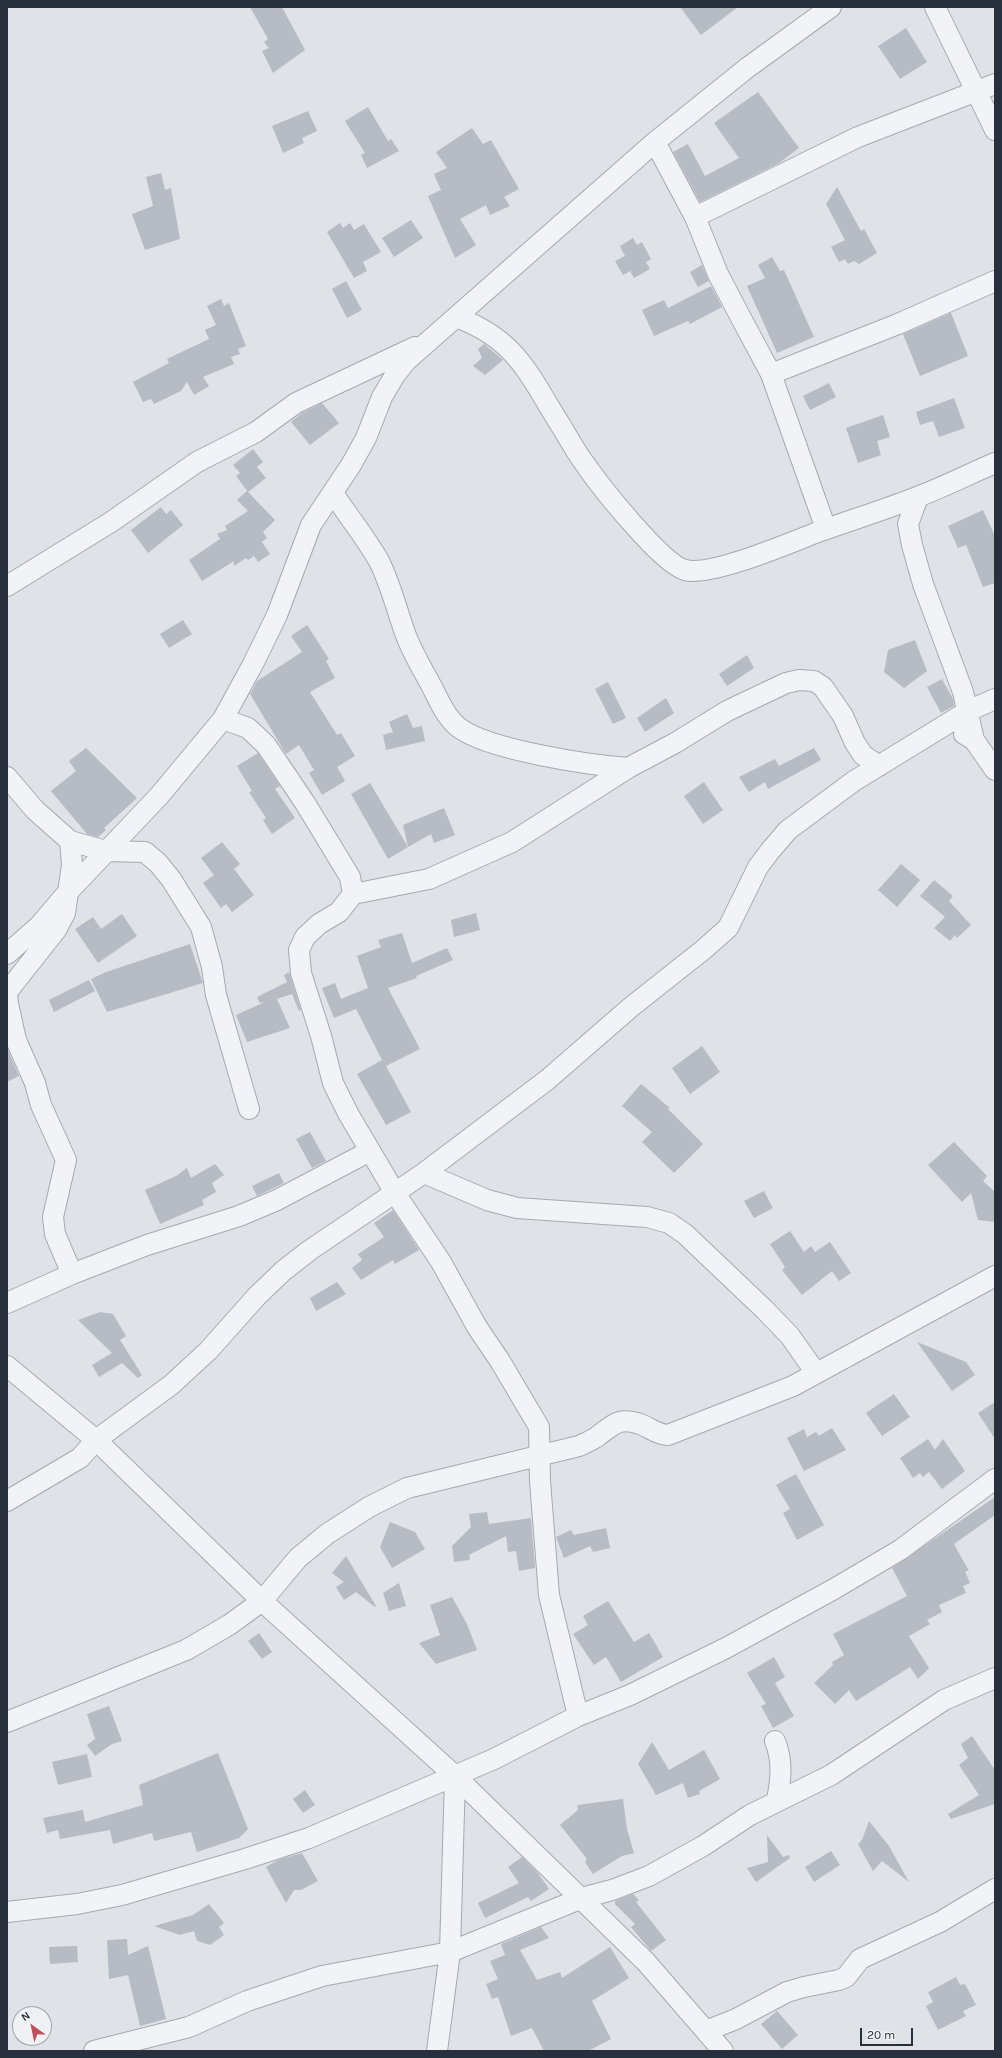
<!DOCTYPE html>
<html>
<head>
<meta charset="utf-8">
<style>
	body { margin:0 }
	#map { position:relative; width:1002px; height:2058px; overflow:hidden; background:#dfe2e7; font-family:Karla,sans-serif }
	canvas { display:block }
	.frame { position:absolute; inset:0; border:8px solid #29303d; pointer-events:none }
	.north { position:absolute; left:12px; top:2006px; width:40px; height:40px; box-sizing:border-box; background:#eff1f5; border:1px solid #a0a4ab; border-radius:50%; rotate:327deg; font-size:11px; font-weight:700; line-height:16px; text-align:center; color:#29303d }
	.north::after { content:''; display:block; margin:auto; width:14px; height:18px; background:#c34e5b; clip-path:polygon(50% 0,100% 100%,50% 72%,0 100%) }
	.scale { position:absolute; left:860px; top:2028px; width:53px; height:18px; box-sizing:border-box; border:2px solid #29303d; border-top:0; padding-left:5px; font-size:12px; line-height:14px; white-space:nowrap; color:#29303d; -webkit-text-stroke:3px #eff1f5; paint-order:stroke }
</style>
</head>
<body>
<div id="map">
<canvas width="1002" height="2058"></canvas>
<div class="frame"></div>
<div class="north">N</div>
<div class="scale">20 m</div>
</div>
<script>
const ctx = document.querySelector('canvas').getContext('2d');
ctx.lineJoin = 'round';
function fill(path, color) {
  ctx.fillStyle = color;
  ctx.fill(path, 'evenodd');
}
function strokePath(path, color, width, dash) {
  ctx.strokeStyle = color;
  ctx.lineWidth = width;
  ctx.lineCap = dash ? 'butt' : 'round';
  ctx.setLineDash(dash || []);
  ctx.stroke(path);
}
fill(new Path2D(`
	M 250,7 L 282,7 L 305,50 L 273,73 L 262,51 L 269,48 L 264,42 L 268,39 Z
	M 680,7 L 738,7 L 701,35 Z
	M 906,28 L 927,62 L 900,79 L 878,46 Z
	M 758,92 L 799,148 L 779,163 L 700,202 L 673,152 L 688,144 L 705,176 L 739,158 L 714,123 Z
	M 368,107 L 388,141 L 391,139 L 399,151 L 367,168 L 361,155 L 365,153 L 345,121 Z
	M 308,111 L 317,131 L 302,138 L 304,143 L 283,153 L 272,126 Z
	M 472,128 L 483,144 L 491,140 L 519,189 L 504,197 L 510,206 L 490,215 L 486,205 L 460,219 L 476,245 L 455,258 L 428,196 L 441,190 L 434,174 L 447,168 L 436,152 Z
	M 161,173 L 165,190 L 171,188 L 180,239 L 145,250 L 132,214 L 153,206 L 146,177 Z
	M 837,187 L 861,231 L 864,229 L 877,253 L 859,264 L 854,261 L 848,264 L 845,259 L 839,262 L 831,247 L 845,240 L 826,204 Z
	M 411,220 L 423,238 L 394,257 L 382,238 Z
	M 340,223 L 343,228 L 350,223 L 354,230 L 364,224 L 381,252 L 363,262 L 367,271 L 354,278 L 327,232 Z
	M 633,238 L 637,245 L 642,242 L 651,259 L 646,262 L 650,269 L 634,278 L 630,271 L 623,275 L 615,261 L 625,256 L 620,246 Z
	M 772,257 L 780,271 L 784,270 L 814,337 L 777,353 L 747,286 L 765,278 L 758,265 Z
	M 702,265 L 709,281 L 698,287 L 690,272 Z
	M 346,281 L 362,310 L 347,318 L 332,289 Z
	M 711,286 L 722,307 L 690,324 L 688,321 L 654,336 L 642,310 L 664,300 L 668,308 Z
	M 221,299 L 224,306 L 229,303 L 246,346 L 238,349 L 240,354 L 231,357 L 234,364 L 203,377 L 209,386 L 194,395 L 187,382 L 181,391 L 154,404 L 151,399 L 143,402 L 133,382 L 169,363 L 167,359 L 209,339 L 205,330 L 216,325 L 207,306 Z
	M 951,313 L 968,356 L 920,376 L 903,334 Z
	M 484,344 L 503,360 L 485,375 L 473,366 L 482,358 L 478,349 Z
	M 829,383 L 836,397 L 810,410 L 803,396 Z
	M 954,398 L 965,428 L 939,437 L 933,421 L 920,425 L 916,412 Z
	M 322,403 L 339,423 L 310,445 L 291,422 L 302,413 Z
	M 883,415 L 890,437 L 877,441 L 881,455 L 858,463 L 846,428 Z
	M 253,449 L 263,462 L 257,467 L 266,478 L 248,492 L 236,476 L 240,473 L 233,465 Z
	M 247,491 L 275,520 L 263,532 L 267,538 L 262,542 L 270,554 L 258,562 L 254,556 L 248,560 L 246,558 L 234,566 L 234,561 L 202,581 L 189,560 L 220,539 L 217,534 L 227,530 L 225,526 L 248,511 L 237,500 Z
	M 161,507 L 166,514 L 171,510 L 183,525 L 148,553 L 131,530 Z
	M 983,510 L 995,536 L 995,583 L 983,587 L 966,545 L 958,548 L 948,526 Z
	M 183,620 L 192,634 L 169,648 L 160,634 Z
	M 307,625 L 329,659 L 326,661 L 335,678 L 310,692 L 337,735 L 341,733 L 355,756 L 337,767 L 345,781 L 322,795 L 309,773 L 314,770 L 299,745 L 286,754 L 250,694 L 257,681 L 302,652 L 291,636 Z
	M 915,640 L 927,671 L 904,688 L 884,672 L 888,650 Z
	M 747,655 L 754,668 L 727,686 L 719,674 Z
	M 942,679 L 953,699 L 954,706 L 941,713 L 927,687 Z
	M 608,682 L 626,718 L 613,724 L 595,689 Z
	M 666,698 L 674,713 L 645,732 L 637,718 Z
	M 407,714 L 413,728 L 422,726 L 425,741 L 386,750 L 383,735 L 393,732 L 389,722 Z
	M 86,748 L 137,798 L 104,828 L 106,830 L 98,837 L 87,834 L 51,791 L 76,771 L 69,761 Z
	M 814,748 L 821,760 L 768,789 L 765,782 L 749,792 L 739,777 L 775,759 L 779,766 Z
	M 258,753 L 280,786 L 275,789 L 295,818 L 272,834 L 263,820 L 266,818 L 249,792 L 252,791 L 237,766 Z
	M 704,782 L 723,810 L 703,824 L 684,796 Z
	M 370,783 L 408,847 L 388,859 L 351,794 Z
	M 444,808 L 455,835 L 434,843 L 431,834 L 408,847 L 403,825 Z
	M 222,842 L 240,864 L 234,869 L 254,895 L 232,912 L 226,904 L 221,908 L 203,883 L 214,875 L 201,858 Z
	M 901,864 L 920,880 L 897,907 L 878,890 Z
	M 934,880 L 953,896 L 949,901 L 971,925 L 957,938 L 955,935 L 950,941 L 934,928 L 945,917 L 920,896 Z
	M 476,913 L 480,930 L 454,937 L 451,920 Z
	M 122,914 L 137,936 L 98,963 L 75,929 L 93,917 L 101,929 Z
	M 402,933 L 412,963 L 447,948 L 453,960 L 416,976 L 417,978 L 388,988 L 420,1049 L 386,1066 L 411,1112 L 386,1125 L 357,1074 L 382,1060 L 356,1009 L 334,1018 L 322,988 L 335,983 L 341,999 L 368,988 L 357,956 L 381,947 L 378,940 Z
	M 190,944 L 203,983 L 107,1012 L 91,979 L 106,972 Z
	M 289,972 L 301,1010 L 299,1011 L 292,994 L 277,999 L 290,1028 L 247,1042 L 236,1015 L 265,1002 L 260,1003 L 257,997 L 287,982 L 284,975 Z
	M 89,980 L 95,991 L 54,1012 L 49,1000 Z
	M 702,1046 L 720,1072 L 690,1094 L 672,1068 Z
	M 7,1048 L 19,1076 L 7,1082 Z
	M 641,1084 L 670,1108 L 668,1109 L 703,1144 L 674,1173 L 642,1142 L 652,1132 L 622,1106 Z
	M 310,1132 L 326,1161 L 312,1168 L 296,1139 Z
	M 954,1142 L 987,1176 L 983,1181 L 995,1192 L 995,1222 L 978,1220 L 971,1193 L 962,1202 L 928,1165 Z
	M 215,1164 L 224,1175 L 212,1183 L 216,1192 L 202,1200 L 204,1205 L 160,1224 L 145,1190 L 176,1176 L 187,1168 L 191,1178 Z
	M 279,1173 L 284,1183 L 257,1196 L 252,1186 Z
	M 764,1191 L 773,1208 L 754,1218 L 744,1201 Z
	M 393,1210 L 419,1250 L 395,1264 L 393,1260 L 361,1280 L 352,1268 L 362,1260 L 358,1254 L 384,1237 L 374,1223 Z
	M 790,1231 L 804,1252 L 811,1246 L 815,1252 L 830,1242 L 851,1273 L 839,1281 L 832,1271 L 802,1295 L 782,1270 L 785,1267 L 770,1244 Z
	M 337,1282 L 346,1294 L 316,1311 L 310,1298 Z
	M 100,1312 L 113,1314 L 126,1336 L 120,1340 L 142,1375 L 138,1378 L 122,1363 L 99,1377 L 92,1365 L 112,1353 L 78,1320 Z
	M 917,1342 L 966,1362 L 975,1375 L 952,1391 Z
	M 894,1394 L 910,1417 L 882,1436 L 866,1413 Z
	M 995,1402 L 995,1439 L 978,1413 Z
	M 832,1428 L 846,1450 L 804,1471 L 787,1438 L 804,1429 L 807,1437 L 816,1432 L 819,1436 Z
	M 928,1439 L 935,1450 L 943,1439 L 965,1471 L 942,1489 L 929,1472 L 923,1477 L 920,1473 L 913,1478 L 900,1458 Z
	M 796,1474 L 824,1525 L 797,1540 L 783,1513 L 790,1509 L 776,1485 Z
	M 995,1497 L 995,1515 L 954,1544 L 969,1571 L 965,1571 L 970,1583 L 963,1586 L 966,1593 L 939,1605 L 942,1612 L 927,1620 L 930,1624 L 909,1636 L 929,1668 L 918,1679 L 910,1667 L 856,1701 L 849,1690 L 835,1704 L 814,1683 L 833,1665 L 832,1662 L 844,1655 L 833,1634 L 907,1596 L 892,1568 Z
	M 487,1512 L 489,1524 L 531,1518 L 535,1568 L 519,1571 L 516,1551 L 508,1552 L 506,1536 L 469,1555 L 470,1560 L 454,1562 L 452,1546 L 471,1527 L 469,1514 Z
	M 390,1522 L 415,1532 L 425,1549 L 392,1568 L 380,1547 Z
	M 606,1528 L 610,1548 L 593,1552 L 590,1546 L 564,1558 L 556,1537 L 571,1530 L 574,1535 Z
	M 346,1556 L 376,1606 L 375,1607 L 356,1592 L 344,1600 L 336,1587 L 344,1582 L 332,1573 Z
	M 399,1583 L 406,1606 L 389,1611 L 383,1593 Z
	M 452,1597 L 467,1624 L 477,1650 L 436,1664 L 419,1643 L 440,1635 L 430,1605 Z
	M 608,1601 L 634,1642 L 649,1633 L 663,1657 L 621,1682 L 606,1657 L 594,1665 L 573,1634 L 588,1625 L 583,1616 Z
	M 259,1633 L 272,1652 L 262,1659 L 248,1641 Z
	M 774,1657 L 785,1677 L 775,1683 L 794,1716 L 773,1728 L 761,1706 L 766,1704 L 747,1673 Z
	M 109,1706 L 122,1741 L 112,1744 L 95,1756 L 87,1745 L 95,1739 L 87,1714 Z
	M 972,1736 L 995,1770 L 995,1804 L 951,1819 L 948,1814 L 979,1795 L 959,1765 L 968,1758 L 961,1744 Z
	M 652,1742 L 669,1770 L 704,1750 L 720,1779 L 699,1791 L 700,1794 L 688,1798 L 683,1783 L 656,1795 L 638,1764 Z
	M 218,1753 L 248,1829 L 239,1838 L 197,1852 L 191,1832 L 154,1841 L 152,1833 L 113,1844 L 110,1830 L 60,1839 L 58,1830 L 47,1833 L 43,1818 L 83,1810 L 85,1822 L 143,1805 L 139,1785 Z
	M 87,1754 L 92,1777 L 58,1785 L 52,1762 Z
	M 305,1790 L 315,1805 L 303,1813 L 293,1799 Z
	M 623,1799 L 627,1829 L 634,1853 L 622,1856 L 593,1874 L 585,1862 L 587,1859 L 560,1825 L 578,1810 L 577,1805 Z
	M 869,1821 L 889,1846 L 909,1882 L 882,1861 L 873,1871 L 858,1844 L 862,1840 Z
	M 767,1835 L 783,1857 L 789,1855 L 790,1858 L 756,1882 L 747,1868 L 768,1862 Z
	M 831,1851 L 840,1865 L 814,1882 L 805,1867 Z
	M 302,1853 L 318,1881 L 301,1890 L 294,1890 L 286,1903 L 266,1867 L 278,1860 Z
	M 522,1857 L 538,1873 L 549,1889 L 531,1901 L 528,1897 L 485,1918 L 478,1903 L 519,1883 L 508,1867 Z
	M 633,1894 L 639,1900 L 636,1902 L 666,1940 L 651,1951 L 631,1927 L 635,1924 L 615,1904 L 615,1901 Z
	M 209,1904 L 224,1923 L 219,1927 L 224,1935 L 210,1945 L 197,1941 L 194,1931 L 180,1935 L 154,1926 L 193,1915 Z
	M 541,1927 L 549,1938 L 520,1950 L 537,1980 L 560,1972 L 562,1978 L 610,1947 L 629,1978 L 592,2001 L 611,2039 L 588,2051 L 544,2051 L 532,2028 L 511,2036 L 498,1997 L 492,1999 L 486,1984 L 498,1979 L 490,1961 L 505,1955 L 501,1944 Z
	M 127,1939 L 128,1955 L 148,1946 L 166,2019 L 140,2026 L 128,1975 L 109,1979 L 107,1940 Z
	M 77,1946 L 78,1962 L 50,1964 L 49,1947 Z
	M 956,1977 L 960,1985 L 965,1984 L 976,2005 L 963,2011 L 966,2016 L 938,2030 L 926,2006 L 933,2002 L 928,1992 Z
	M 777,2011 L 798,2035 L 782,2049 L 761,2024 Z`), '#b7bbc4');
const minor = new Path2D(`
	M 935,7 L 995,130
	M 655,142 L 695,217 L 718,274 L 741,318 L 771,374 L 826,529
	M 695,217 L 858,137 L 995,84
	M 456,317 C 515,339 527,371 558,421 C 567,435 575,451 585,464 C 600,486 662,564 685,570 C 711,577 789,543 818,532 C 851,520 884,510 917,497 C 944,487 969,474 995,463
	M 771,374 L 898,324 L 995,281
	M 333,493 C 348,516 366,538 379,561 C 390,583 396,607 404,630 C 410,649 422,668 432,687 C 439,701 446,717 458,727 C 487,750 590,765 628,768
	M 918,497 L 908,524 L 912,545 L 923,584 L 963,692 L 974,740
	M 7,586 L 111,522 L 197,462 L 256,432 L 296,403 L 415,347
	M 223,719 L 248,728 L 266,745 L 305,803 L 350,877 L 353,894 L 339,912 L 319,924 L 305,937 L 299,950 L 301,973 L 321,1036 L 333,1083 L 349,1115 L 395,1193 L 441,1262 L 477,1327 L 500,1361 L 539,1427 L 540,1481 L 549,1595 L 578,1716
	M 964,734 L 974,740 L 995,770
	M 7,777 L 35,810 L 70,841 L 106,851 L 145,852 L 158,863 L 171,879 L 201,927 L 212,967 L 216,995 L 249,1109
	M 70,841 L 72,865 L 65,913 L 56,930 L 7,992 L 8,1004 L 16,1040 L 35,1083 L 41,1105 L 66,1160 L 53,1217 L 55,1234 L 72,1274
	M 353,894 L 429,879 L 512,842 L 628,768 L 675,743 L 727,711 L 786,683 L 799,680 L 814,681 L 823,687 L 843,716 L 855,743 L 863,755 L 879,766
	M 7,954 L 39,926 L 67,893 L 159,796 L 223,719 L 253,664 L 277,615 L 311,525 L 351,465 L 366,438 L 382,397 L 395,375 L 406,361 L 655,142 L 747,68 L 831,7
	M 424,1173 L 487,1200 L 517,1208 L 647,1217 L 669,1223 L 685,1234 L 765,1310 L 790,1336 L 816,1373
	M 7,1303 L 72,1274 L 147,1245 L 239,1216 L 277,1200 L 370,1151
	M 7,1366 L 96,1440 L 262,1601 L 455,1776 L 646,1962 L 723,2051
	M 7,1501 L 80,1458 L 96,1440 L 171,1385 L 208,1351 L 257,1296 L 283,1271 L 310,1250 L 424,1173 L 547,1080 L 631,1007 L 703,950 L 728,928 L 758,867 L 770,851 L 788,830 L 854,781 L 968,711 L 995,699
	M 7,1722 L 186,1650 L 229,1625 L 262,1601 L 298,1558 L 327,1534 L 369,1507 L 407,1488 L 579,1446 C 585,1443 593,1440 598,1436 C 614,1424 619,1417 640,1424 C 651,1428 656,1434 668,1435 L 793,1386 L 995,1276
	M 775,1741 C 783,1761 781,1779 777,1800
	M 7,1912 L 77,1904 L 122,1895 L 245,1859 L 309,1838 L 494,1759 L 578,1716 L 630,1695 L 726,1648 L 834,1589 L 900,1550 L 995,1479
	M 706,2031 L 736,2019 L 787,1992 L 804,1987 L 839,1980 L 846,1977 L 860,1959 L 940,1922 L 995,1889
	M 94,2051 L 189,2027 L 247,2001 L 322,1976 L 450,1952 L 582,1898 L 612,1890 L 649,1876 L 703,1846 L 750,1815 L 831,1775 L 944,1700 L 995,1678
	M 437,2051 L 450,1952 L 455,1776`);
strokePath(minor, '#a5a9b1', 22);
strokePath(minor, '#f2f3f6', 20);
</script>
</body>
</html>
